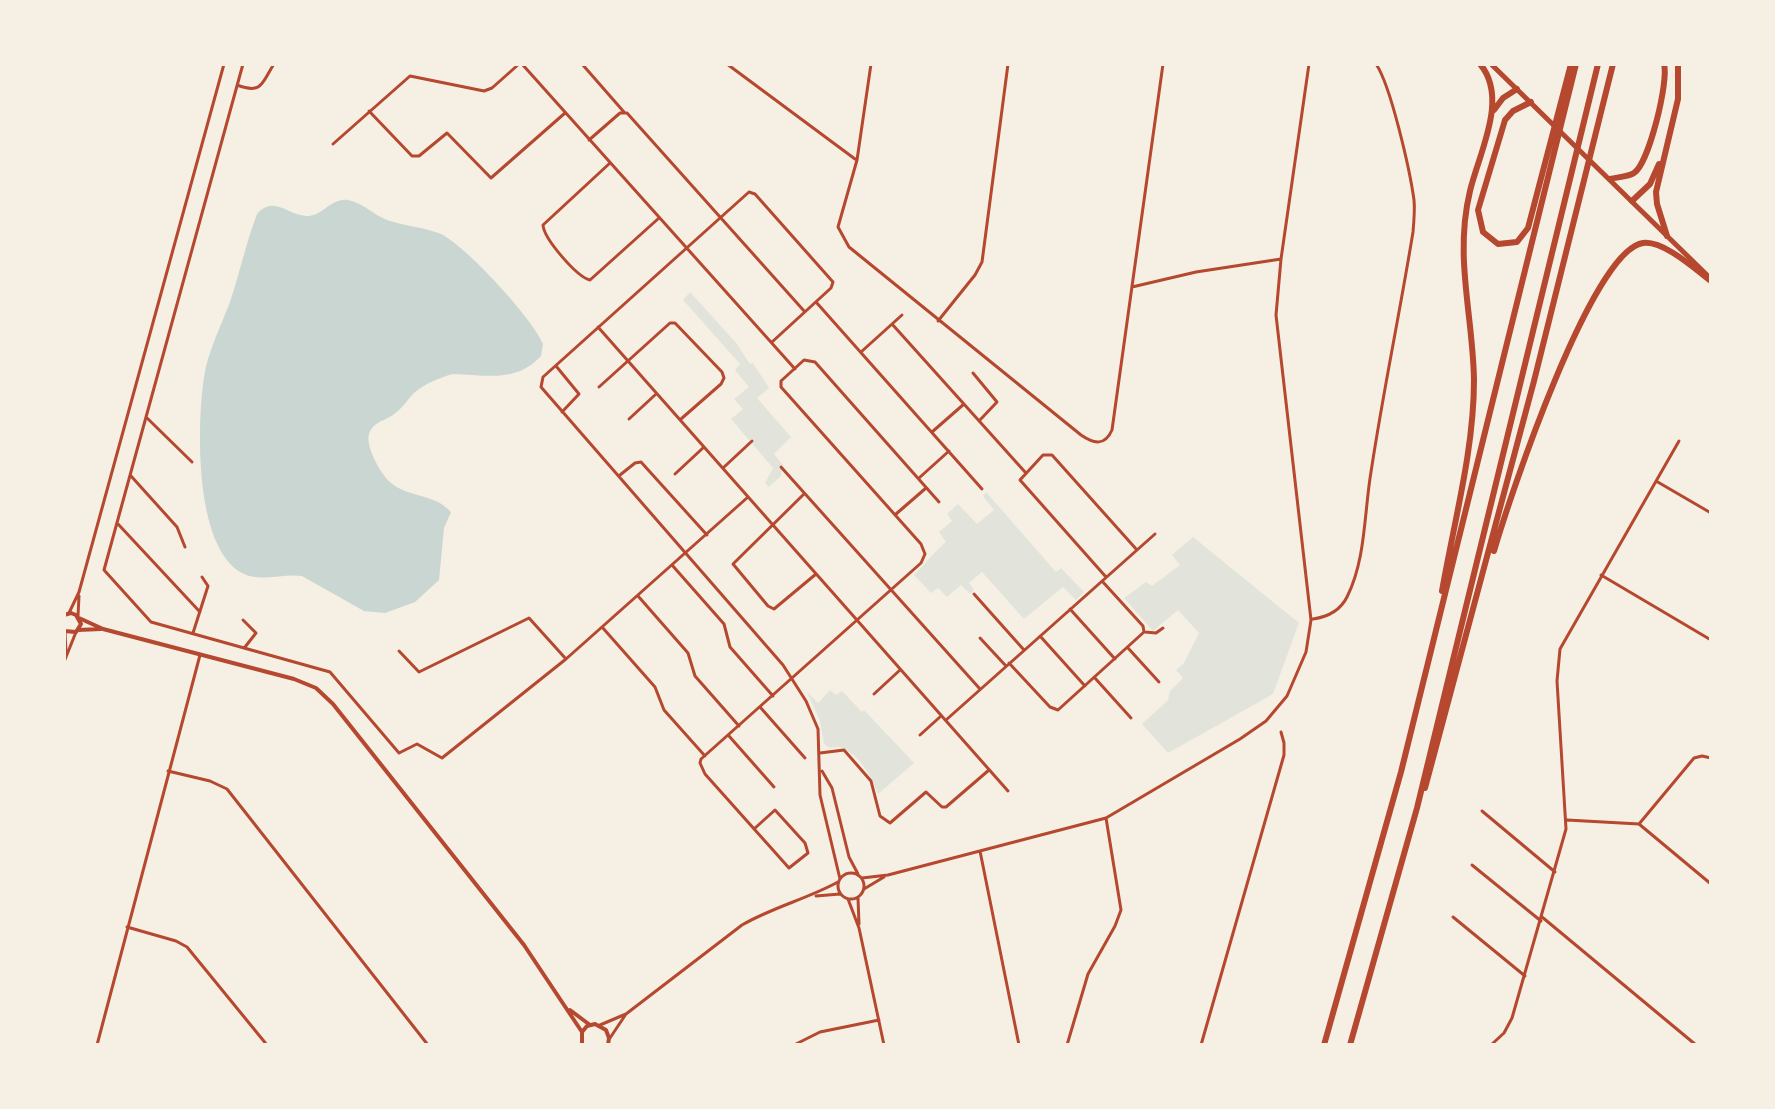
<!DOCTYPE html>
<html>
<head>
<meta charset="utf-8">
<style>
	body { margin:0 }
	#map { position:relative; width:1775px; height:1109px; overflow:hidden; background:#f6efe4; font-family:"Alegreya Sans",sans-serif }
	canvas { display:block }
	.frame { position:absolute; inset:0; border:66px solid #f6efe4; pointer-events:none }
</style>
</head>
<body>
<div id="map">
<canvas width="1775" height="1109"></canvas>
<div class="frame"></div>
</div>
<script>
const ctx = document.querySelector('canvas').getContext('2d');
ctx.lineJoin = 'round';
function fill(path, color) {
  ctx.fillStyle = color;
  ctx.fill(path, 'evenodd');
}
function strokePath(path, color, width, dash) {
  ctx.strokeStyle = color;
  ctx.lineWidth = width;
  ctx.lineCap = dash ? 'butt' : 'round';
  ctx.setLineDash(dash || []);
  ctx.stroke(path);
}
fill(new Path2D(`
	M 690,292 L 737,344 L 750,364 L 753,363 L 769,388 L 757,398 L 791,437 L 774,454 L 783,465 L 781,476 L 769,487 L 765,483 L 773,468 L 731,419 L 743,409 L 734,399 L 749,387 L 735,370 L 740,364 L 683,300 Z
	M 986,492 L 1056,572 L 1061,568 L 1084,592 L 1076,600 L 1063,587 L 1024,619 L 982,572 L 969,583 L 974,590 L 970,594 L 961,585 L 947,597 L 938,588 L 931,593 L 914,575 C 926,563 934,552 946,542 L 939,532 L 952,521 L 947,514 L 958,504 L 977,524 L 994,510 L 983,496 Z
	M 1193,537 L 1299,623 L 1273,694 L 1168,753 L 1142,724 L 1168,700 L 1170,691 L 1183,678 L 1176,670 L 1184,663 L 1199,633 L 1178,610 L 1153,631 L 1124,598 L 1146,582 L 1152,586 L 1180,565 L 1172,555 Z
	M 830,690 L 836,695 L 842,691 L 862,712 L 864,710 L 914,763 L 878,794 C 873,777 851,740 830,748 L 824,744 L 820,721 L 807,692 L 818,703 Z`), '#e2e4dc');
fill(new Path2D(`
	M 348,200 C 365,204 372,214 387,220 C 404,226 424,227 441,234 C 466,246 533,319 543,344 L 541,356 C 516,383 486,375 453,374 C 441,377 424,384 414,393 C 407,400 402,409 393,415 C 384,421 373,422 369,434 C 365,446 381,475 391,483 C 409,498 434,493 451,512 L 444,528 L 439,580 L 415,602 L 385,613 L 364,611 L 302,576 C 283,573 260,583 242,573 C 194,547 197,424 204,377 C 208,351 221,326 230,302 C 240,272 246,243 257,214 C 274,195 287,215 306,216 C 321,218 330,198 348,200 Z`), '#c9d6d2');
strokePath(new Path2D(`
	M 243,64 L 104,570 L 151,622 L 330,672 L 399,753 L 417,744 L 442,758 L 566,659 L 748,497
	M 522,64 L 795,369
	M 582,64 L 624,112
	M 727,64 L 855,159
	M 871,64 L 857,160 L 838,227 L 849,247 L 1081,435 C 1094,444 1105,446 1112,430 L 1163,64
	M 237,85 C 263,95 262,82 274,64
	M 369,111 L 412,156 L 419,156 L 447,133 L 491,178 L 565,113
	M 589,140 L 620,113 L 627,113 L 805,312
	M 333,144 L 410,76 L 484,91 L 492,88 L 519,64
	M 610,163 L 543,225 C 544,239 577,277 590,280 L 659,218
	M 1132,287 L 1196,272 L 1281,259
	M 816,302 L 982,489
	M 938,321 L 975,275 L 982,262 L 1008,64
	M 892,324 L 1025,472
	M 598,327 L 1008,791
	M 772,342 L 831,288 L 833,282 L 755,194 L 749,192 L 543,377 L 541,387 L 783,665 L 806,701 L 818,729 L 820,795 L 840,879
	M 861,352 L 902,315
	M 556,366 L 579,394 L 562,412
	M 973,373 L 997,402 L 979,421
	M 599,387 L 670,323 L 675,323 L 722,372 L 724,378 L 721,384 L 681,419
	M 147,418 L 192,462
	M 629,419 L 655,395
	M 932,432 L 964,404
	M 781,467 L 980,689
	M 723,468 L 752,441
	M 675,474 L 704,447
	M 620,475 L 635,463 L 641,462 L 707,535
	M 131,476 L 177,527 L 185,547
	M 919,478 L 949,451
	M 1656,481 L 1711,513
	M 804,494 L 733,564 L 768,606 L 774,609 L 816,574
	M 896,514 L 926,488
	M 118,524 L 200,612
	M 672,565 L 724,624 L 730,647 L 773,696
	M 1601,575 L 1711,640
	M 1106,577 L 1020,480 L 1043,455 L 1052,455 L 1137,550
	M 974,594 L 1024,650
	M 638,596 L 688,653 L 695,676 L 739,726
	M 1070,609 L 1115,659
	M 69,613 L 79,592 L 224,64
	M 78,616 L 79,596
	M 1313,619 C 1327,617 1340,611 1347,597 C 1366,559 1364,513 1371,472 C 1383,392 1400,312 1413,232 C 1414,221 1415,210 1414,200 C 1410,171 1391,86 1376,64
	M 243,620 L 256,633 L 245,647
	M 602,627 L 655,687 L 664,710 L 705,756
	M 65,632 L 66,652
	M 1145,632 L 1156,633 L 1163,628
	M 193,633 L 208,586 L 202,577
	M 1040,636 L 1085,686
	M 980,638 L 1006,666
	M 1128,648 L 1159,682
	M 399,651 L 419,672 L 529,618 L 566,659
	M 64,662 L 76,632
	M 1009,663 L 1050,707 L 1058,710 L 1144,632 L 1143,626 L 1102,581
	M 1094,677 L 1131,718
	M 874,694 L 900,670
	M 760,707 L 805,758
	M 946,720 L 1155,534
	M 920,735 L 941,716
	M 729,736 L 774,787
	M 820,753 L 844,750 L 871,781 L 880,816 L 890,823 L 926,792 L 942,807 L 946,807 L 989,770
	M 168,771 L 210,781 L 227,789 L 428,1045
	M 822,771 L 832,788 L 849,857 L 858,874
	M 1482,811 L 1555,872
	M 1567,820 L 1639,824 L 1711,884
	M 1639,824 L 1694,758 L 1702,756 L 1711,758
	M 754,829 L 775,810 L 805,843 L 808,853 L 789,868 L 705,774 L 700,763 L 701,759 L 921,563 L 925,554 L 921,544 L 781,387 L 781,381 L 804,360 L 815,362 L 939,502
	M 980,851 L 1019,1045
	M 1472,865 L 1541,921
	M838 886a13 13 0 1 1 26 0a13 13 0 1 1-26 0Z
	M 862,878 L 888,875 L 1106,818 L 1240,739 L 1266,721 L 1287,696 L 1306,652 L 1311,620 L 1276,315 L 1281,259 L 1309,64
	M 864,889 L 884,877
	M 816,896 L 840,894
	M 858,898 L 859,924
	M 848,899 L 859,928 L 884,1045
	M 1453,917 L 1525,976
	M 1542,917 L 1696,1045
	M 127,927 L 176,941 L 187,947 L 267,1045
	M 600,1025 L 626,1014 L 742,925 C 773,907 807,899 838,882
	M 610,1038 L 626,1014
	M 97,1045 L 200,655
	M 794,1045 L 820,1032 L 879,1020
	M 1067,1045 L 1088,974 L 1115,926 L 1121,910 L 1106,818
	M 1201,1045 L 1284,755 L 1284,743 L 1281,732
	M 1491,1045 L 1504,1033 L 1512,1018 L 1566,829 L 1557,681 L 1560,649 L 1679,441`), '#b5482f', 3);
strokePath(new Path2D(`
	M 64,615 L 71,613 L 76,615 L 81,624 L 76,632 L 64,631
	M 79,618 L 103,629 L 294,679 L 316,688 L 333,704 L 524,945 L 582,1032
	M 78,630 L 101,629
	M 570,1010 L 590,1025
	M 582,1045 L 582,1032 L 587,1026 L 595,1024 L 606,1030 L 609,1038 L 608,1045`), '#b5482f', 4);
strokePath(new Path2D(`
	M 1491,64 L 1708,276`), '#b5482f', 5);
strokePath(new Path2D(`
	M 1531,102 L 1513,111 L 1505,120 L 1478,210 L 1483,232 L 1498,244 L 1517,242 L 1528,228 L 1571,64
	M 1494,110 L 1503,98 L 1517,89
	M 1610,179 C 1617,177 1628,177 1634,173 C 1649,163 1669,81 1664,64
	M 1632,201 L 1650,184 L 1659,164
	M 1667,236 L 1657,204 L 1656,192 L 1678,99 L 1678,64
	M 1494,551 C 1509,499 1592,250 1643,243 C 1663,240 1695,269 1711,281
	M 1442,591 C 1454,522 1474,450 1474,380 C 1473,315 1454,257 1470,191 C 1479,153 1509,98 1480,64
	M 1425,788 L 1534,381 L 1613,64
	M 1324,1045 L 1401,772 L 1576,64
	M 1350,1045 L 1417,808 L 1598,64`), '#b5482f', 6);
</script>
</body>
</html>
